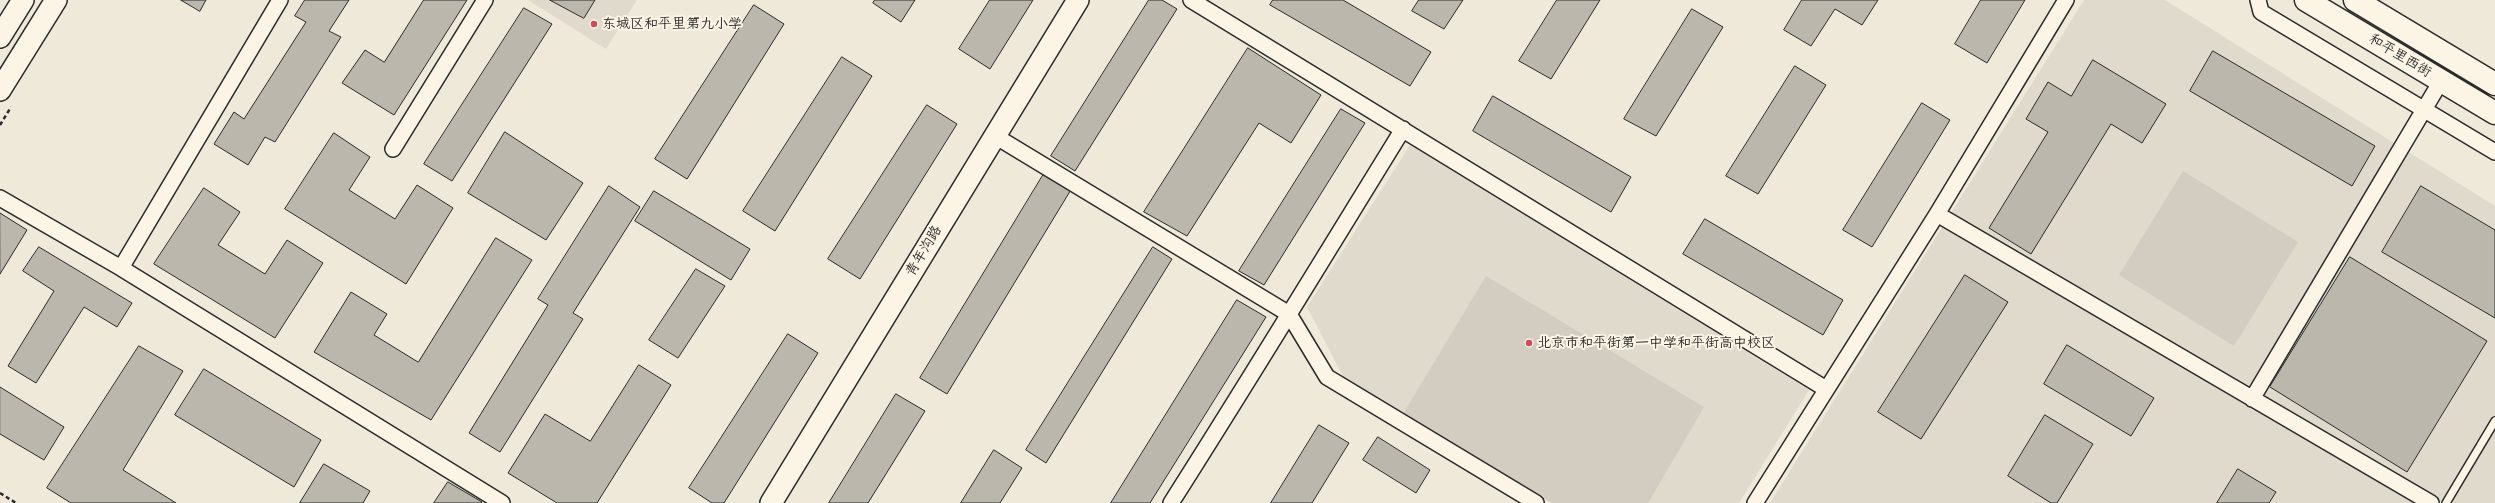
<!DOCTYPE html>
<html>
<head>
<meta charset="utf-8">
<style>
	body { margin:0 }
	canvas { display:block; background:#efe9da }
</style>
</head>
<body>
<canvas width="2495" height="503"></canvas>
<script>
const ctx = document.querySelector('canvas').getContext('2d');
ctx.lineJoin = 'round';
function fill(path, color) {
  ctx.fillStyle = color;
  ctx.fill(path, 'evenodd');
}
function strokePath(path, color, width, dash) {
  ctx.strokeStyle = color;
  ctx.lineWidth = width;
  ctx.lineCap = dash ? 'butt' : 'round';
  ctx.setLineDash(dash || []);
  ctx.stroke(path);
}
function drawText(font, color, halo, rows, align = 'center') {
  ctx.font = font + ' Caveat,"LXGW WenKai TC",sans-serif';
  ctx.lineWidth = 4;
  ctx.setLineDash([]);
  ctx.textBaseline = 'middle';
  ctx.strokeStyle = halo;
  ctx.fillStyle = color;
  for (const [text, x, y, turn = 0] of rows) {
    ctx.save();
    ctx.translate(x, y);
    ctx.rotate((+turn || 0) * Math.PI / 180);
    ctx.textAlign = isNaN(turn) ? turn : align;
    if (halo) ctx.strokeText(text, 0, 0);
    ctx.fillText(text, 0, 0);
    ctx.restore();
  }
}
fill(new Path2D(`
	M 528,0 L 637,0 L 606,49 Z
	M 2084,0 L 2165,0 L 2495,206 L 2495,503 L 1770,503 Z
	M 1410,145 L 1809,390 L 1739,503 L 1552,503 L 1344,378 L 1307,307 Z`), '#e0dacc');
fill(new Path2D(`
	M 2183,171 L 2298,242 L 2234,346 L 2119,275 Z
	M 1486,276 L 1704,407 L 1648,503 L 1552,503 L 1403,414 Z`), '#d2cdc0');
const building = new Path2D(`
	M 181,0 L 206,0 L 200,11 Z
	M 305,0 L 349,0 L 329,31 L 341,37 L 275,142 L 265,137 L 248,165 L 214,144 L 234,112 L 244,119 L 306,22 L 295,16 Z
	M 424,0 L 467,0 L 394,115 L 342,83 L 365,50 L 384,62 Z
	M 550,0 L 595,0 L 584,18 Z
	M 875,0 L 915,0 L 901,22 L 873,3 Z
	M 990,0 L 1033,0 L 990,69 L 959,49 Z
	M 1149,0 L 1162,0 L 1177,9 L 1075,171 L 1051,156 Z
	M 1273,0 L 1343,0 L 1431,52 L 1410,86 L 1270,5 Z
	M 1419,0 L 1463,0 L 1444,29 L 1412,11 Z
	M 1557,0 L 1600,0 L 1551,79 L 1519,61 Z
	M 1802,0 L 1878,0 L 1862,25 L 1835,9 L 1811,46 L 1784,30 Z
	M 1981,0 L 2025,0 L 1987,63 L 1955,44 Z
	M 754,5 L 784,24 L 687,179 L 655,159 Z
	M 524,8 L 552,24 L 452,181 L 424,164 Z
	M 1692,9 L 1723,27 L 1656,136 L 1624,119 Z
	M 1248,48 L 1321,95 L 1291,143 L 1259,123 L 1187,236 L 1144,212 Z
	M 2213,51 L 2375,146 L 2352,186 L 2190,91 Z
	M 842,57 L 872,76 L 775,231 L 743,211 Z
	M 2093,60 L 2166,104 L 2142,143 L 2111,124 L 2031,254 L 1989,228 L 2048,132 L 2026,119 L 2048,82 L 2071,96 Z
	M 1795,66 L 1826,85 L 1758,194 L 1726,176 Z
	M 1493,96 L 1631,177 L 1611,212 L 1473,131 Z
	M 1922,103 L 1950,120 L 1872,247 L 1843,230 Z
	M 927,105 L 957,124 L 860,279 L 828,259 Z
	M 1341,109 L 1365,123 L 1264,285 L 1239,271 Z
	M 505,132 L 583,183 L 546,240 L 468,193 Z
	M 334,133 L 370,157 L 349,190 L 395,219 L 417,185 L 453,208 L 406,284 L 285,209 Z
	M 1045,172 L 1072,188 L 947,394 L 920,378 Z
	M 609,186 L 640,207 L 573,313 L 583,319 L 500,452 L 469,433 L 548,305 L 538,299 Z
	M 2421,186 L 2495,230 L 2495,318 L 2382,252 Z
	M 204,188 L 240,212 L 218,245 L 265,274 L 287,240 L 323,263 L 275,338 L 154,264 Z
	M 654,191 L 750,249 L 731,280 L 635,221 Z
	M 0,213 L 27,230 L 0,274 Z
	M 1705,219 L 1843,300 L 1823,335 L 1683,254 Z
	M 496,238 L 532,260 L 431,420 L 314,352 L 351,292 L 387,314 L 374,335 L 418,362 Z
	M 39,247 L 132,303 L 117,327 L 84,307 L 36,383 L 8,366 L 54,291 L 23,271 Z
	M 1153,247 L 1172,259 L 1046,463 L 1026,450 Z
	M 2350,257 L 2487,341 L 2407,472 L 2270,387 Z
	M 696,269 L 725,286 L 678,358 L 649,340 Z
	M 1965,275 L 2008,302 L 1921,439 L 1878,412 Z
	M 1237,300 L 1266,317 L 1150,503 L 1111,503 Z
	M 788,334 L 818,353 L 724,503 L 712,503 L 689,488 Z
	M 2067,345 L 2154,398 L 2131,436 L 2044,384 Z
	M 139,346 L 183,371 L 123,470 L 176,503 L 71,503 L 47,488 Z
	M 639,365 L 671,385 L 597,503 L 557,503 L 508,473 L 545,414 L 590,441 Z
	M 204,369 L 321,440 L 294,487 L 175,415 Z
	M 0,387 L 64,427 L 44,460 L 0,434 Z
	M 896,394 L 925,411 L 868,503 L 829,503 Z
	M 2045,415 L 2093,444 L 2057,503 L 2051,503 L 2008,476 Z
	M 1319,425 L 1349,443 L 1312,503 L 1271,503 Z
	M 1378,437 L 1430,470 L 1416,493 L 1363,460 Z
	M 994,450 L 1022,468 L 1000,503 L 961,503 Z
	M 324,464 L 370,491 L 363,503 L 300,503 Z
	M 2238,469 L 2276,492 L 2269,503 L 2217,503 Z
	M 448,482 L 482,502 L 481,503 L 434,503 Z`);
fill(building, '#bcb7ac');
strokePath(building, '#2b2b2b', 1);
const lane = new Path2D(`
	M 2446,503 L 2495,421`);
const street = new Path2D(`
	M 1191,0 L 1826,389
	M 2258,0 L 2261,12 L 2495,152
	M 995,136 L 1289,314 L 1327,377 L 1536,503
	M 393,149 L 485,0
	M 0,198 L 121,268 L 502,503
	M 1937,214 L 2431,503
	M 121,268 L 280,0
	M 2252,399 L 2441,81
	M 1171,503 C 1250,379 1326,254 1403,129
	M 1755,503 L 1937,214 L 2066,0`);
const secondary = new Path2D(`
	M 0,37 L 23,0
	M 0,90 L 56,0
	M 771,503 L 1078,0`);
const primary = new Path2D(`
	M 2306,0 L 2495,113
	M 2355,0 L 2495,84`);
strokePath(lane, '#2b2b2b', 10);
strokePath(street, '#2b2b2b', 18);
strokePath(secondary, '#2b2b2b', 24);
strokePath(primary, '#2b2b2b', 25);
strokePath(new Path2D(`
	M 0,125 L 11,107
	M 0,493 L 16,503`), '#2b2b2b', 2.5, [4, 3]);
strokePath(lane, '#fcf5e5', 7);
strokePath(street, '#fcf5e5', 15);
strokePath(secondary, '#fcf5e5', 21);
strokePath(primary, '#fcf5e5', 22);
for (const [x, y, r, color] of [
	[594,24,4,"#d1495b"],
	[1529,343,4,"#d1495b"]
]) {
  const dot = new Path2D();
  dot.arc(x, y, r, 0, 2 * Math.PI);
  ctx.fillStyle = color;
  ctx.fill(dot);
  strokePath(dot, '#fcf5e5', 1.5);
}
drawText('14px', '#2b2b2b', '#fcf5e5', [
	["东城区和平里第九小学",602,24],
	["北京市和平街第一中学和平街高中校区",1537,343]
], 'left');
drawText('14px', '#2b2b2b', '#fcf5e5', [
	["和平里西街",2400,56,31],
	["青年沟路",924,251,-59]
]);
</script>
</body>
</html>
